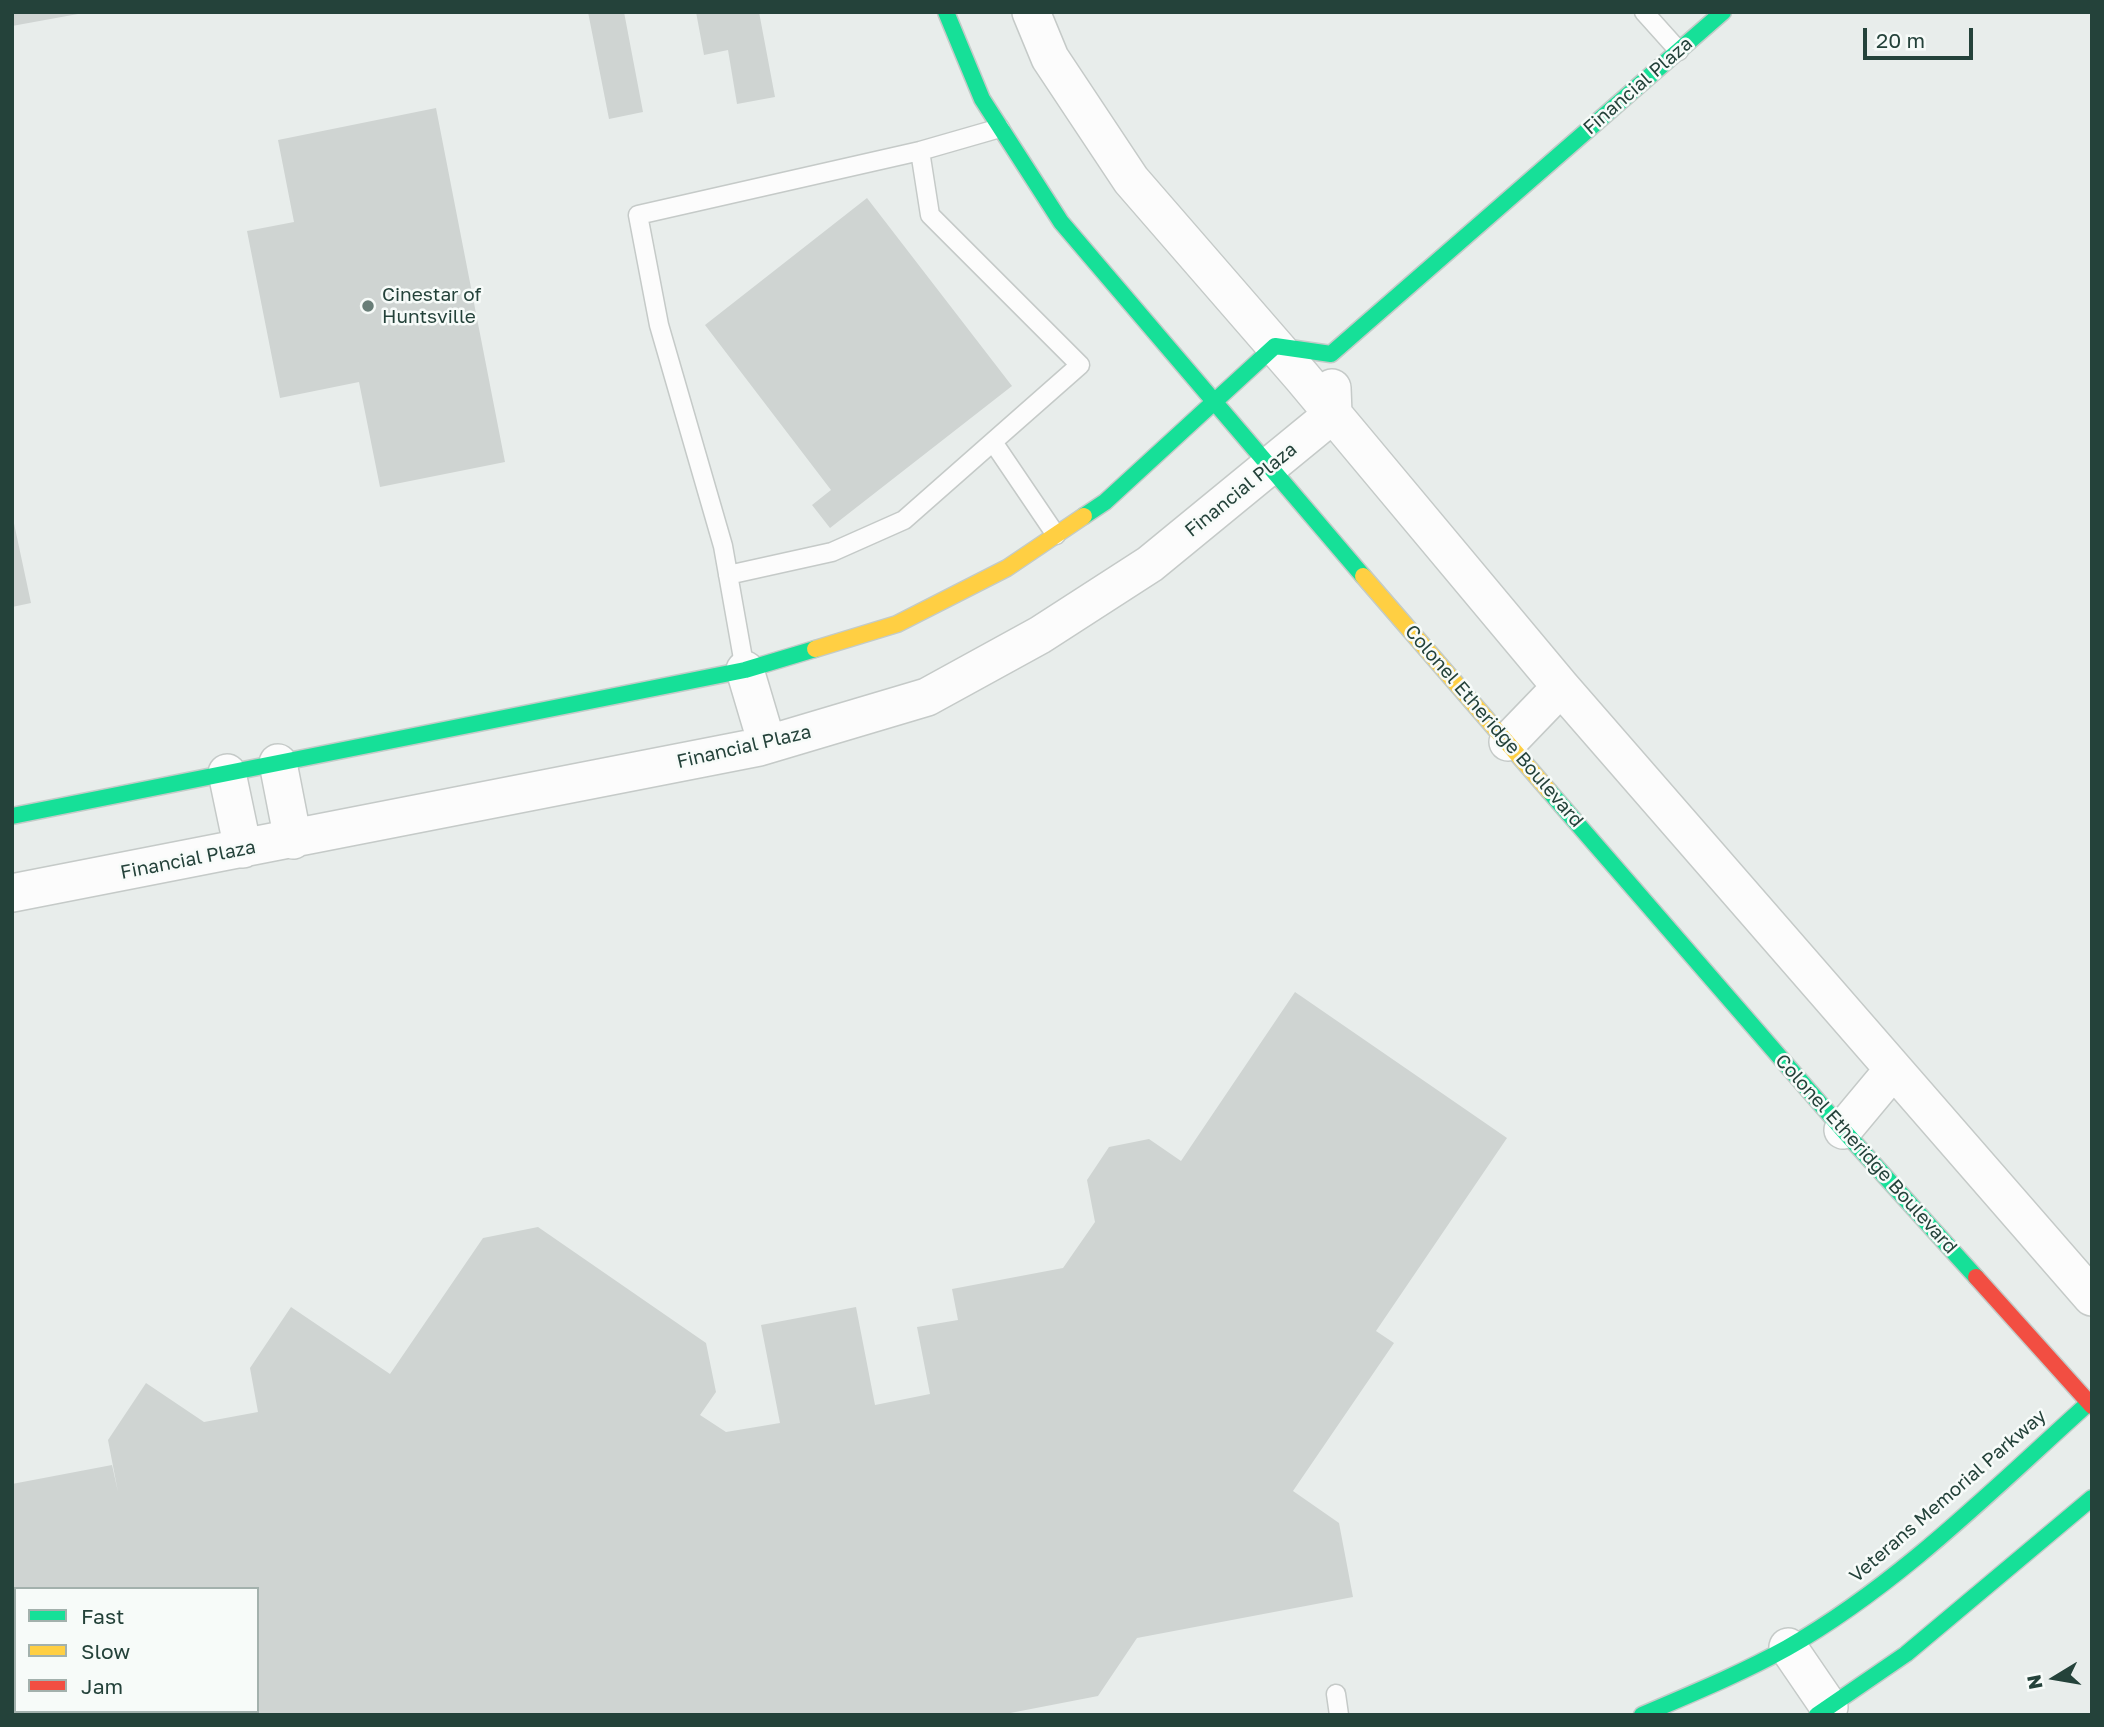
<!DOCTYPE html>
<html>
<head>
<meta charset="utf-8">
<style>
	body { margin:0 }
	#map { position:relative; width:2104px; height:1727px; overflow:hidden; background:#e8edeb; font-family:"Golos Text",sans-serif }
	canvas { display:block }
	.frame { position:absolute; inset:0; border:14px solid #24423a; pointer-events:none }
	.legend { position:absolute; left:14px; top:1587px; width:245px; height:126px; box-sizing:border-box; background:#f7fbf9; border:2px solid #a3b1ad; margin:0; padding:9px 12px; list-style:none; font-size:21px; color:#24423a }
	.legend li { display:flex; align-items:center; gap:14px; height:35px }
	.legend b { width:35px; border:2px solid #a3b1ad }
	.north { position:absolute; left:2020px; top:1643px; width:70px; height:70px; -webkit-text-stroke:5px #f7fbf9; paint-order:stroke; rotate:259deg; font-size:19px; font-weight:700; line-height:28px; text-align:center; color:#24423a }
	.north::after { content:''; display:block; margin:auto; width:24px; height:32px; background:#24423a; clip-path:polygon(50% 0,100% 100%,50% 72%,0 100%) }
	.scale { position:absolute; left:1863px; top:28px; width:110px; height:32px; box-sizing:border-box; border:4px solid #24423a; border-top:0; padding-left:9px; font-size:21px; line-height:24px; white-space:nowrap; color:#24423a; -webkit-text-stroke:5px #f7fbf9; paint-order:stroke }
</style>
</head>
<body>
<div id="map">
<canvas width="2104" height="1727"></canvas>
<div class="frame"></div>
<ul class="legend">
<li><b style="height:9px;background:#16e098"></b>Fast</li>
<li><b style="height:9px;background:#ffcf43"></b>Slow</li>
<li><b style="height:9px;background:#f24e42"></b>Jam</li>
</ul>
<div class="north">N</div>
<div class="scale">20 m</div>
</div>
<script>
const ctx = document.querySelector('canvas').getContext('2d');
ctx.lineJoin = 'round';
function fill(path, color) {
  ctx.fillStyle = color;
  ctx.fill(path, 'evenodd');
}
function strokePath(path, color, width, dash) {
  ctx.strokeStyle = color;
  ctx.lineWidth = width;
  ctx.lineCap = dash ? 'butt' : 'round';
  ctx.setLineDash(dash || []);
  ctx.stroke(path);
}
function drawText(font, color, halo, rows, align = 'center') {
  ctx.font = font + ' "Golos Text",sans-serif';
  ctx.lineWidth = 5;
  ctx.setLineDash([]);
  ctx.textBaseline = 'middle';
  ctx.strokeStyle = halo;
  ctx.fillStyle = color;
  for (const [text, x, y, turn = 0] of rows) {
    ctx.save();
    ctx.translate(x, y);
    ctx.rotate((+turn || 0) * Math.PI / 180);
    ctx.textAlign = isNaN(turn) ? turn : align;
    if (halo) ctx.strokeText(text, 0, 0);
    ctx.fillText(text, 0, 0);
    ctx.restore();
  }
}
fill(new Path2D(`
	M 12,12 L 78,12 L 78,14 L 12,26 Z
	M 588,12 L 624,12 L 643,112 L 609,119 Z
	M 696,12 L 759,12 L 775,97 L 737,104 L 728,50 L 704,55 Z
	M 436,108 L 505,462 L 380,487 L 359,382 L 280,398 L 247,231 L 294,222 L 278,140 Z
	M 867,198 L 1012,386 L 830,528 L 812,505 L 831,490 L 705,325 Z
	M 12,514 L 31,603 L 12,607 Z
	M 1295,992 L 1507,1138 L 1376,1331 L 1394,1343 L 1293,1491 L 1339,1523 L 1353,1597 L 1137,1638 L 1098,1696 L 1000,1715 L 12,1715 L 12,1484 L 112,1465 L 118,1492 L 108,1440 L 146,1383 L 204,1422 L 258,1412 L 250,1368 L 291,1307 L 390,1374 L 483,1238 L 538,1227 L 706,1343 L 716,1392 L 700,1415 L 726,1432 L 780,1423 L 761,1325 L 856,1307 L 875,1405 L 930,1394 L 917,1327 L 958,1320 L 952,1289 L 1063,1268 L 1095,1222 L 1087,1180 L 1109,1147 L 1149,1139 L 1181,1161 ZM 16,1589 L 257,1589 L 257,1711 L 16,1711 Z`), '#cfd4d2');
const lane = new Path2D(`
	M 1644,12 L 1679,51
	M 993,442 L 1056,535
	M 728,575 L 832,552 L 904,520 L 1080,365 L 930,215 L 920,151
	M 745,670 L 723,546 L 659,325 L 638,215 L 920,151 L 1000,128
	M 1336,1694 L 1339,1715`);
const street = new Path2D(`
	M 1031,12 L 1050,58 L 1131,180 L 1302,377 L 1561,687 L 2092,1297
	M 745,670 L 767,744
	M 1508,742 L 1561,687
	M 278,763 L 293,840
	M 227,773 L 243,849
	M 12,893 L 759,747 L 927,697 L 1040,635 L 1150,564 L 1333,414 L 1332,388
	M 1843,1130 L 1893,1070
	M 1788,1647 L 1829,1707`);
const fast = new Path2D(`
	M 946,12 L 982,99 L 1061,222 L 1363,576
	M 1084,516 L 1105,502 L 1275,346 L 1331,354 L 1723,12
	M 1549,791 L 1843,1130 L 1976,1277
	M 12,816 L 745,670 L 815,649
	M 1642,1715 C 1691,1694 1740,1674 1787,1648 C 1901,1583 1995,1487 2092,1400
	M 1817,1715 L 1906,1654 L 2092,1498`);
const slow = new Path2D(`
	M 1363,576 L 1549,791
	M 815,649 L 897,624 L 1007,568 L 1084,516`);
const jam = new Path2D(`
	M 1976,1277 L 2092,1406`);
strokePath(lane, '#c5cac8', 21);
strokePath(street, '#c5cac8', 40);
strokePath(fast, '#c3cbc8', 19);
strokePath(slow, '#c3cbc8', 19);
strokePath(jam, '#c3cbc8', 19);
strokePath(lane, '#fcfcfc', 18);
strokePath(street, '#fcfcfc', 37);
strokePath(fast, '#16e098', 16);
strokePath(slow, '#ffcf43', 16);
strokePath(jam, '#f24e42', 16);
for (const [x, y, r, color] of [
	[368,306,7,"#697e78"]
]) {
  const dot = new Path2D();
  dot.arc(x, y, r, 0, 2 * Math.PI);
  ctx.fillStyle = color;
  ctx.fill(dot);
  strokePath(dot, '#f7fbf9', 2.5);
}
drawText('19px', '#24423a', '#f7fbf9', [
	["Financial Plaza",1638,86,-41],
	["Financial Plaza",1241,490,-39],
	["Colonel Etheridge Boulevard",1494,726,49],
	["Financial Plaza",744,747,-13],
	["Financial Plaza",188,860,-11],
	["Colonel Etheridge Boulevard",1866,1154,48],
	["Veterans Memorial Parkway",1948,1496,-41]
]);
drawText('19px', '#24423a', '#f7fbf9', [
	["Cinestar of",382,295],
	["Huntsville",382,317]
], 'left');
</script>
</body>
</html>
